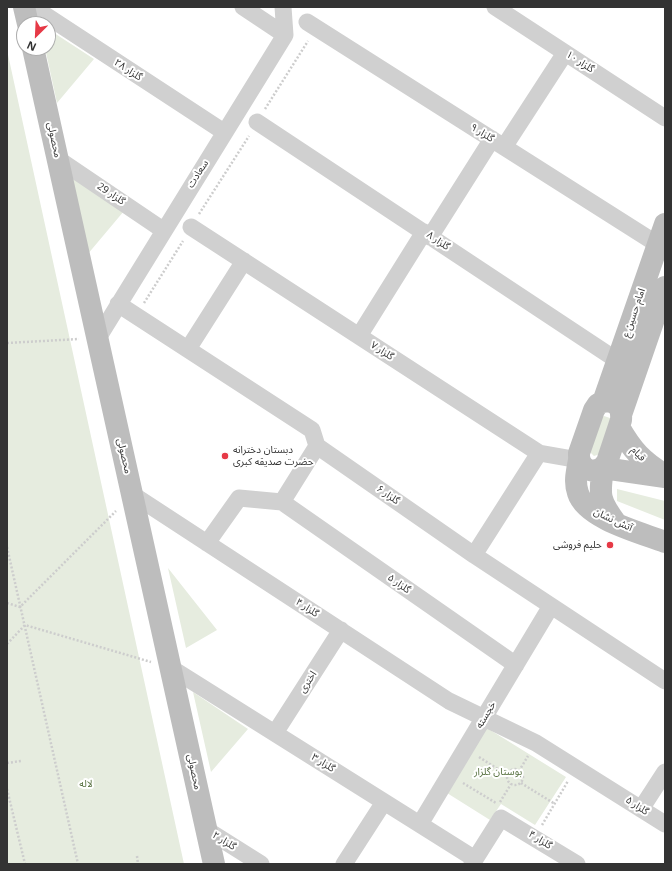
<!DOCTYPE html>
<html>
<head>
<meta charset="utf-8">
<style>
	body { margin:0 }
	#map { position:relative; width:672px; height:871px; overflow:hidden; background:#fff; font-family:"Open Sans",sans-serif }
	canvas { display:block }
	.frame { position:absolute; inset:0; border:8px solid #333; pointer-events:none }
	.north { position:absolute; left:16px; top:16px; width:40px; height:40px; box-sizing:border-box; background:#fff; border:1px solid #adadad; border-radius:50%; rotate:204deg; font-size:11px; font-weight:700; line-height:16px; text-align:center; color:#333 }
	.north::after { content:''; display:block; margin:auto; width:14px; height:18px; background:#e63946; clip-path:polygon(50% 0,100% 100%,50% 72%,0 100%) }
</style>
</head>
<body>
<div id="map">
<canvas width="672" height="871"></canvas>
<div class="frame"></div>
<div class="north">N</div>
</div>
<script>
const ctx = document.querySelector('canvas').getContext('2d');
ctx.lineJoin = 'round';
function fill(path, color) {
  ctx.fillStyle = color;
  ctx.fill(path, 'evenodd');
}
function strokePath(path, color, width, dash) {
  ctx.strokeStyle = color;
  ctx.lineWidth = width;
  ctx.lineCap = dash ? 'butt' : 'round';
  ctx.setLineDash(dash || []);
  ctx.stroke(path);
}
function drawText(font, color, halo, rows, align = 'center') {
  ctx.font = font + ' "Open Sans","Noto Sans Arabic",sans-serif';
  ctx.lineWidth = 4;
  ctx.setLineDash([]);
  ctx.textBaseline = 'middle';
  ctx.strokeStyle = halo;
  ctx.fillStyle = color;
  for (const [text, x, y, turn = 0] of rows) {
    ctx.save();
    ctx.translate(x, y);
    ctx.rotate((+turn || 0) * Math.PI / 180);
    ctx.textAlign = isNaN(turn) ? turn : align;
    if (halo) ctx.strokeText(text, 0, 0);
    ctx.fillText(text, 0, 0);
    ctx.restore();
  }
}
fill(new Path2D(`
	M 48,29 L 94,59 L 57,103 L 45,48 L 48,48 Z
	M 7,50 L 184,864 L 7,864 Z
	M 69,175 L 124,211 L 87,255 Z
	M 604,416 L 610,418 L 611,421 L 600,454 L 594,456 L 589,451 L 601,418 Z
	M 617,489 L 665,501 L 665,520 L 617,501 Z
	M 168,568 L 217,630 L 186,648 Z
	M 193,692 L 248,729 L 211,772 Z
	M 487,728 L 566,777 L 535,825 L 501,804 L 490,820 L 447,793 Z`), '#e6ecdf');
strokePath(new Path2D(`
	M 265,109 L 308,41
	M 199,214 L 249,136
	M 144,303 L 183,241
	M 7,343 L 79,339
	M 7,547 L 78,864
	M 7,603 L 20,607 L 116,511
	M 7,644 L 25,625 L 151,662
	M 479,757 L 507,775
	M 7,763 L 21,761
	M507 777a8 8 0 1 1 16 0a8 8 0 1 1-16 0Z
	M 519,771 L 528,756
	M 463,783 L 496,803
	M 521,783 L 555,804
	M 7,789 L 25,864
	M 500,802 L 511,784
	M 542,825 L 568,781
	M 137,856 L 138,864`), '#cdcdcd', 2.5, [2, 2]);
strokePath(new Path2D(`
	M 33,7 L 224,132
	M 243,7 L 285,35
	M 495,7 L 665,118
	M 307,22 L 657,244
	M 257,122 L 618,361
	M 504,147 L 565,53
	M 58,159 L 163,230
	M 191,227 L 539,453 L 579,460
	M 430,237 L 492,139
	M 118,304 L 312,430 L 317,446 L 474,555 L 665,681
	M 359,336 L 424,232
	M 98,338 L 285,35 L 283,7
	M 188,349 L 244,261
	M 132,494 L 449,701 L 536,743 L 665,824
	M 282,502 L 317,446
	M 207,543 L 239,498 L 282,502 L 516,665
	M 474,555 L 539,453
	M 171,668 L 475,859
	M 275,733 L 341,630
	M 641,809 L 665,772
	M 420,824 L 551,606
	M 207,830 L 261,864
	M 344,864 L 384,802
	M 472,864 L 501,818 L 577,864`), '#d0d0d0', 17);
strokePath(new Path2D(`
	M 24,7 L 28,24
	M 33,48 L 214,864
	M 605,401 C 617,402 622,407 621,420 L 607,462 C 597,477 578,471 579,453 L 594,410 L 598,404 Z
	M 603,402 L 665,224
	M 622,412 L 665,287
	M 619,427 C 632,450 642,461 665,475
	M 579,460 C 577,471 574,482 578,493 C 586,519 642,533 665,542
	M 616,523 C 599,500 599,496 603,468 L 665,477`), '#bdbdbd', 22);
for (const [x, y, r, color] of [
	[225,456,4,"#e63946"],
	[610,545,4,"#e63946"]
]) {
  const dot = new Path2D();
  dot.arc(x, y, r, 0, 2 * Math.PI);
  ctx.fillStyle = color;
  ctx.fill(dot);
  strokePath(dot, '#fff', 1.5);
}
drawText('10px', '#333', '#fff', [
	["گلزار ۱۰",580,62,33],
	["گلزار ۲۸",128,70,33],
	["گلزار ۹",482,133,32],
	["محصولی",54,140,78],
	["سعادت",198,174,-58],
	["گلزار 29",111,194,34],
	["گلزار ۸",438,241,34],
	["امام حسین ع",634,313,-71],
	["گلزار ۷",382,351,33],
	["قیام",638,454,46],
	["محصولی",124,456,77],
	["گلزار ۶",388,495,35],
	["آتش نشان",613,520,25],
	["گلزار ۵",399,584,35],
	["گلزار ۴",307,608,33],
	["اختری",308,682,-57],
	["خجسته",486,715,-59],
	["گلزار ۳",323,763,32],
	["محصولی",194,772,78],
	["گلزار ۵",637,806,33],
	["گلزار ۴",540,840,32],
	["گلزار ۲",224,841,32]
]);
drawText('10px', '#333', '#fff', [
	["دبستان دخترانه",233,450],
	["حضرت صدیقه کبری",233,462],
	["حلیم فروشی",602,545,"right"]
], 'left');
drawText('10px', '#56703f', '#fff', [
	["بوستان گلزار",498,772],
	["لاله",86,784]
]);
</script>
</body>
</html>
